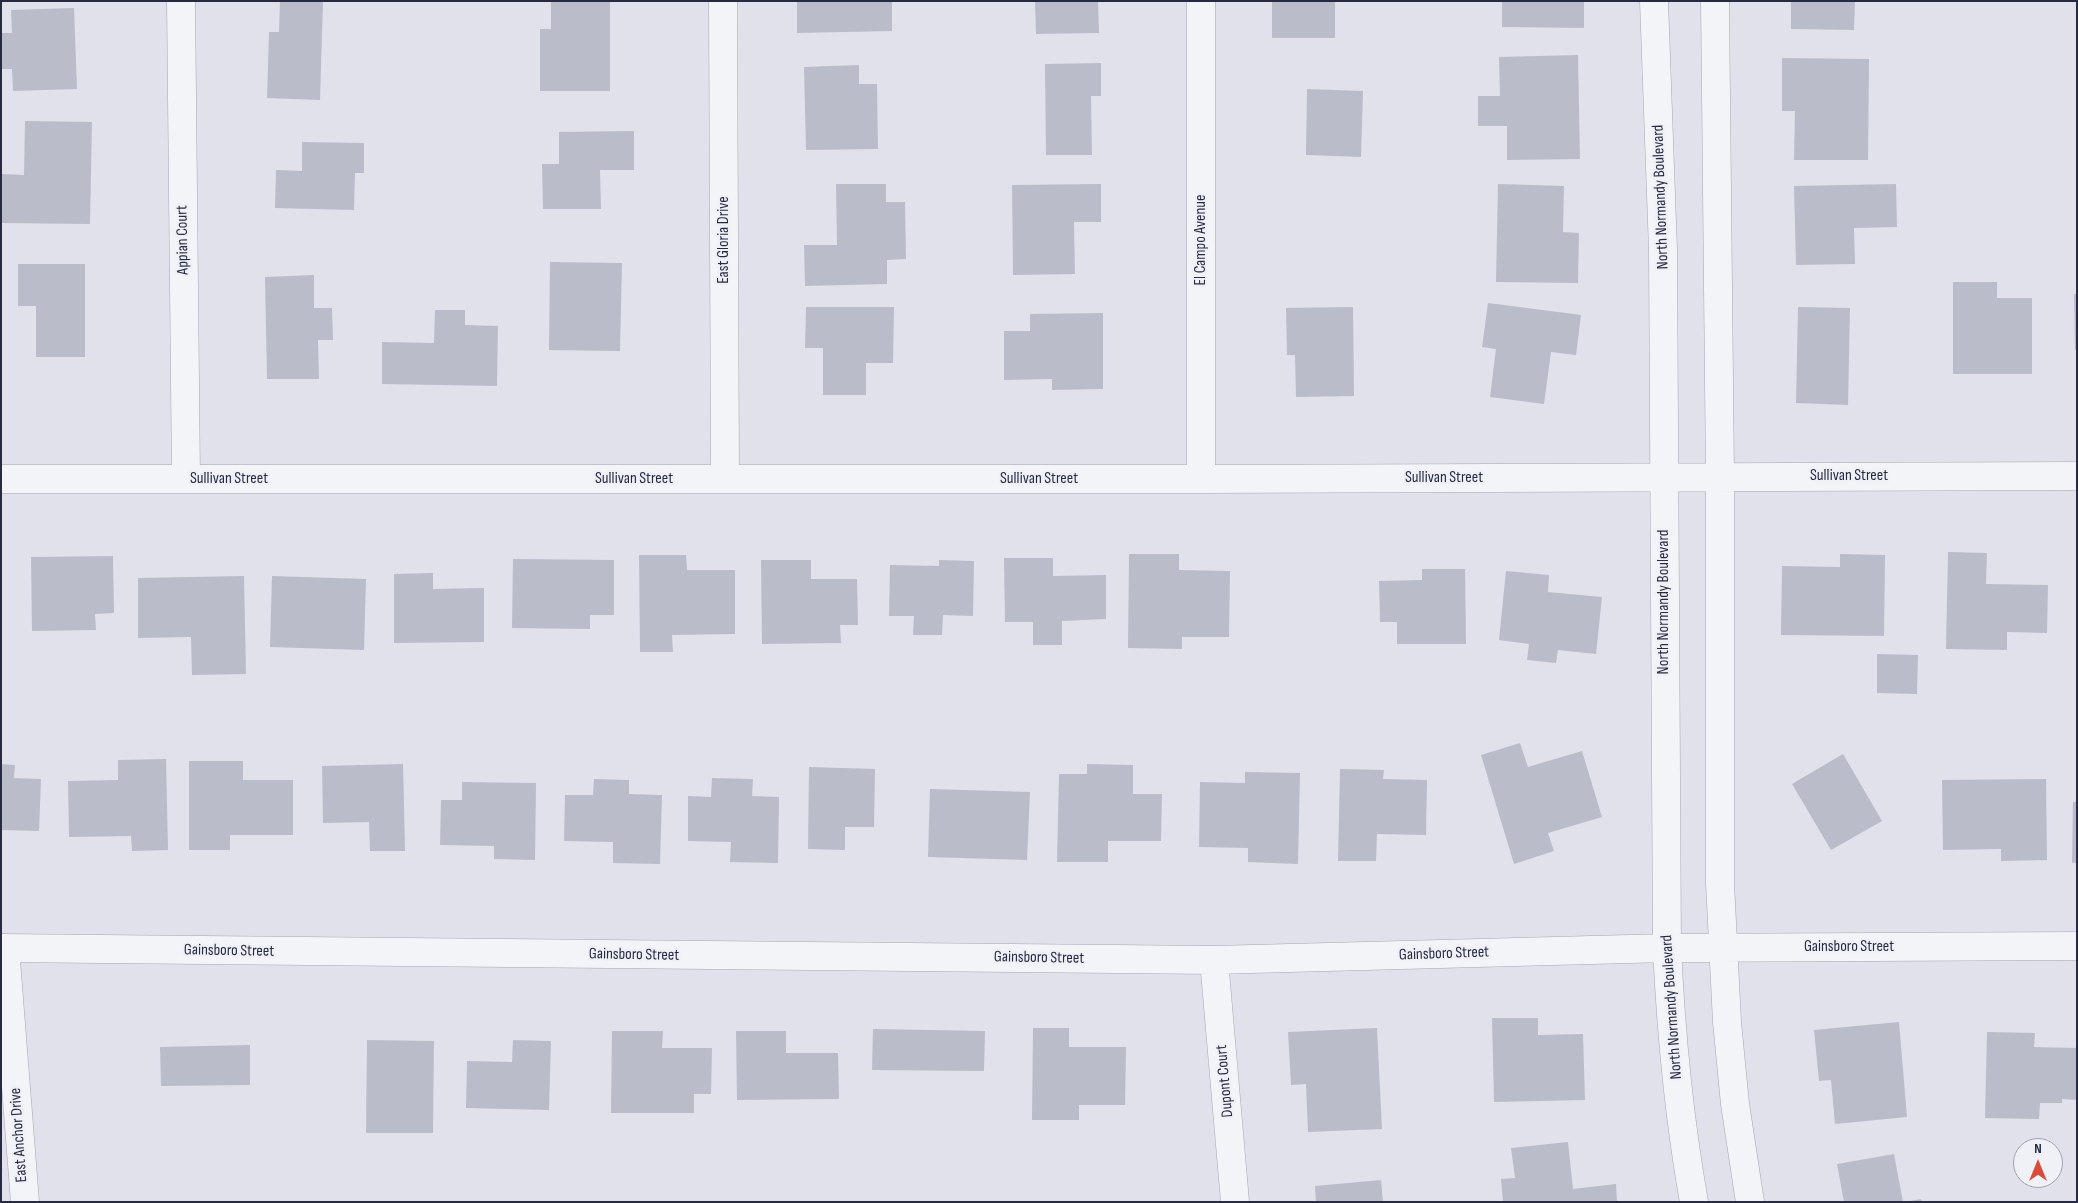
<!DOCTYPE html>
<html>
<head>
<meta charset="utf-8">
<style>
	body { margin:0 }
	#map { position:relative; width:2078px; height:1203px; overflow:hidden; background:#e0e1ea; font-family:"Sofia Sans Condensed",sans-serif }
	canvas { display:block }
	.frame { position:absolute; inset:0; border:2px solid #272a43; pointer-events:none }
	.north { position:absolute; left:2013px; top:1138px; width:50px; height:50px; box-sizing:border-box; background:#f0f1f7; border:1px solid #a0a1af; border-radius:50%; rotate:0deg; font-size:14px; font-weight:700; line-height:20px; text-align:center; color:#272a43 }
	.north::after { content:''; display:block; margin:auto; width:18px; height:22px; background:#d94b3b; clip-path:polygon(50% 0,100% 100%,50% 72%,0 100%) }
</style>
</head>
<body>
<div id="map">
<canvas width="2078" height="1203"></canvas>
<div class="frame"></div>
<div class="north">N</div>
</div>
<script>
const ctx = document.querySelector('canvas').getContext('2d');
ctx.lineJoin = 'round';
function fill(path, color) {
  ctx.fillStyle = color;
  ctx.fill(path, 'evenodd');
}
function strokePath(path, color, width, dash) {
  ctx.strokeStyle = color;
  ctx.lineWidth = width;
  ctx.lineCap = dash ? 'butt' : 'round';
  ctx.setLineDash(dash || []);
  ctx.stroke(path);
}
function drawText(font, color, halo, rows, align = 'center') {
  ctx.font = font + ' "Sofia Sans Condensed",sans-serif';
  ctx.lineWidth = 5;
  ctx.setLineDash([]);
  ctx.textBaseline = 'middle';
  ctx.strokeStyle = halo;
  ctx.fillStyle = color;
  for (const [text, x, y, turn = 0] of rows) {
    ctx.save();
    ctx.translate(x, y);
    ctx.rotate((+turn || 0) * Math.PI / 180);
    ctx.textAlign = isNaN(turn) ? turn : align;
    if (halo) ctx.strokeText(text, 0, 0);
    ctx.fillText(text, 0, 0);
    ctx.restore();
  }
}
fill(new Path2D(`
	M 280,1 L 323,2 L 320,100 L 267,98 L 269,32 L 279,32 Z
	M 551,1 L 610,2 L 610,91 L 540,91 L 540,29 L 551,29 Z
	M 797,1 L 892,1 L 892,31 L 797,33 Z
	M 1035,1 L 1098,1 L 1099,33 L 1036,34 Z
	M 1272,1 L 1335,1 L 1335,38 L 1272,38 Z
	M 1502,1 L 1584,1 L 1584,28 L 1502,27 Z
	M 1791,1 L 1855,1 L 1854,30 L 1791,29 Z
	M 74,8 L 77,89 L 13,91 L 12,69 L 1,69 L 1,33 L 12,33 L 11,10 Z
	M 1578,55 L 1580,159 L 1507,160 L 1507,126 L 1478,126 L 1478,96 L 1500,96 L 1499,57 Z
	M 1782,58 L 1869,59 L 1868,160 L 1794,160 L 1795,111 L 1782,111 Z
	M 1101,63 L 1101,96 L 1091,96 L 1092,155 L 1046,155 L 1045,64 Z
	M 859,65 L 859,84 L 877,84 L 878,149 L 806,150 L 804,67 Z
	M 1307,89 L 1363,91 L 1361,157 L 1306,155 Z
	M 25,121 L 92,122 L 90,224 L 1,223 L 1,174 L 24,175 Z
	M 634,131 L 634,170 L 600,170 L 601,209 L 543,209 L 542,164 L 559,164 L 559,132 Z
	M 302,142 L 364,143 L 364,173 L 355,173 L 354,210 L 275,208 L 276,170 L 302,171 Z
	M 836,184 L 886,184 L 886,202 L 905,202 L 906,259 L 887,260 L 887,284 L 805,286 L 804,245 L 837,245 Z
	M 1101,184 L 1101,222 L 1074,222 L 1075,274 L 1013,275 L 1012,185 Z
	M 1498,184 L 1564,186 L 1563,232 L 1579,233 L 1578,283 L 1496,282 Z
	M 1896,184 L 1897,227 L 1854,228 L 1855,264 L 1796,265 L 1794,186 Z
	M 550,262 L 622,263 L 620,351 L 549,350 Z
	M 18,264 L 85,264 L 85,357 L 36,357 L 36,306 L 18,306 Z
	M 314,275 L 314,308 L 332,308 L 333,340 L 318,340 L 319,379 L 267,379 L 265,277 Z
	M 1953,282 L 1997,282 L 1997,298 L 2032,298 L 2032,374 L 1953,374 Z
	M 2074,294 L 2077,294 L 2077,350 L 2075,350 Z
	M 1488,303 L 1581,315 L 1576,355 L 1551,352 L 1544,404 L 1490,397 L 1496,349 L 1482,347 Z
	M 806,307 L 894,307 L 893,363 L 866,363 L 866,395 L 823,395 L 823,348 L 805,348 Z
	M 1353,307 L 1354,396 L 1296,397 L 1295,355 L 1287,355 L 1286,308 Z
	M 1798,307 L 1850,308 L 1848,405 L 1796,403 Z
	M 435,310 L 465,310 L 465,325 L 498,326 L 497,386 L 382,384 L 382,342 L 434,343 Z
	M 1103,313 L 1103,389 L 1052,390 L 1052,379 L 1004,380 L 1004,331 L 1030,331 L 1030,314 Z
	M 1948,552 L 1987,553 L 1986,584 L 2048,585 L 2047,633 L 2007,632 L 2007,650 L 1946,649 Z
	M 1129,554 L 1179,554 L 1179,570 L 1230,571 L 1229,637 L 1182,637 L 1182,649 L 1128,648 Z
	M 1840,554 L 1885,555 L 1884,636 L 1781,635 L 1782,566 L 1840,567 Z
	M 639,555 L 686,555 L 687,570 L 735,570 L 735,634 L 672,635 L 673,652 L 640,652 Z
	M 113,556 L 114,613 L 95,614 L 96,630 L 32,631 L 31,557 Z
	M 1004,558 L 1053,558 L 1053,576 L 1106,575 L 1106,619 L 1062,621 L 1062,645 L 1033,645 L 1033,622 L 1005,622 Z
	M 513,559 L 614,560 L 614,615 L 590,615 L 590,629 L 512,628 Z
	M 761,560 L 811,560 L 811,579 L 857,579 L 858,625 L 840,625 L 841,643 L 762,644 Z
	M 939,560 L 974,561 L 973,616 L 943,615 L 942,635 L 913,635 L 914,616 L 889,616 L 890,565 L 939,566 Z
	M 1422,569 L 1465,569 L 1466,644 L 1397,644 L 1397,622 L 1380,622 L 1379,581 L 1422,580 Z
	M 1506,571 L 1549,575 L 1548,592 L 1602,597 L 1596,654 L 1558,650 L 1556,663 L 1527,660 L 1529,644 L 1499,640 Z
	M 433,573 L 433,589 L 484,588 L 484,642 L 394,643 L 394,574 Z
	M 244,576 L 246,674 L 192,675 L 191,637 L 138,638 L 138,578 Z
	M 272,576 L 366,579 L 364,650 L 270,647 Z
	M 1877,654 L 1918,655 L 1917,694 L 1877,693 Z
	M 1520,743 L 1528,767 L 1582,751 L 1602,817 L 1548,833 L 1554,851 L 1514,864 L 1481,755 Z
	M 1843,754 L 1882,821 L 1831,850 L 1792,784 Z
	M 166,759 L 168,850 L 132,851 L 131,836 L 69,837 L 68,781 L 118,780 L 118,760 Z
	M 189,761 L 243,761 L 243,780 L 293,780 L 293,835 L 230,835 L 230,850 L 189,850 Z
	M 1,764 L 15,765 L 14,778 L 41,779 L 39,831 L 1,830 Z
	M 403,764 L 405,851 L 370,851 L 369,822 L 323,823 L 322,766 Z
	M 1087,764 L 1133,765 L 1133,794 L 1162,794 L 1161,841 L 1108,841 L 1108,862 L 1057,862 L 1059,774 L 1087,774 Z
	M 809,767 L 875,769 L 874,827 L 845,827 L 845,850 L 808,849 Z
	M 1340,769 L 1384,770 L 1383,779 L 1427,780 L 1426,835 L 1377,834 L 1376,861 L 1338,861 Z
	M 1245,772 L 1300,773 L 1298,864 L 1248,862 L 1248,848 L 1199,847 L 1200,782 L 1245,783 Z
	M 712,778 L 753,779 L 752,796 L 779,797 L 778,863 L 730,862 L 731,842 L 688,841 L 688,796 L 711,797 Z
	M 594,779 L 629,780 L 629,794 L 662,795 L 660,864 L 613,863 L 613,842 L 564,841 L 565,795 L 593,795 Z
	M 2046,779 L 2047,860 L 2001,861 L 2001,849 L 1943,850 L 1942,780 Z
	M 462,782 L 536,783 L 535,860 L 494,859 L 494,846 L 440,845 L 441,800 L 462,800 Z
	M 930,789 L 1030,792 L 1027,860 L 928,857 Z
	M 2073,802 L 2077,802 L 2077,863 L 2072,863 Z
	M 1492,1018 L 1538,1018 L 1538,1035 L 1583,1034 L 1585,1100 L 1494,1102 Z
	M 1899,1022 L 1907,1117 L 1835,1124 L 1831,1080 L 1819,1081 L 1814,1030 Z
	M 1033,1028 L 1069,1028 L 1069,1047 L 1126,1047 L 1125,1105 L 1079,1105 L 1079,1120 L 1032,1120 Z
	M 1377,1028 L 1382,1129 L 1308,1132 L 1306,1084 L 1291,1085 L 1288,1032 Z
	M 873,1029 L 985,1031 L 984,1071 L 872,1070 Z
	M 612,1031 L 663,1031 L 662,1048 L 712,1048 L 711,1094 L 694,1094 L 694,1113 L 611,1113 Z
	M 736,1031 L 786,1031 L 786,1053 L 838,1053 L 839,1099 L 737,1100 Z
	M 1987,1032 L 2035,1033 L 2034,1047 L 2077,1048 L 2077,1100 L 2062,1099 L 2062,1103 L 2040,1103 L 2039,1119 L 1985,1118 Z
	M 367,1040 L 434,1041 L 433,1133 L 366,1133 Z
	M 513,1040 L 551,1041 L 549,1110 L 466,1108 L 467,1061 L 512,1062 Z
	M 250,1045 L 250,1085 L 161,1086 L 160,1047 Z
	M 1568,1142 L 1573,1189 L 1616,1184 L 1617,1202 L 1503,1202 L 1501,1179 L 1515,1178 L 1511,1148 Z
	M 1894,1154 L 1903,1202 L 1844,1202 L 1837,1164 Z
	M 1381,1180 L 1383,1202 L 1316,1202 L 1315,1186 Z
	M 1921,1199 L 1922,1202 L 1910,1202 L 1910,1201 Z`), '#babcca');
const minor = new Path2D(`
	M 181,1 L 186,479
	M 723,1 L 725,479
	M 1201,1 L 1201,479
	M 1654,1 L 1663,250 L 1667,948 C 1671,1033 1679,1118 1694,1202
	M 1715,1 L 1720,477 L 1720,883 L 1727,1022 L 1735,1104 L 1750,1202
	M 1,479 L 1201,479 L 2077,476
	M 1,948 L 1214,960 L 1667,948 L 2077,946
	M 5,948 L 25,1202
	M 1214,960 L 1235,1202`);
strokePath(minor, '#a5a6b5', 29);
strokePath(minor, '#f3f4f8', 28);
drawText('16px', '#272a43', '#f0f1f7', [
	["North Normandy Boulevard",1661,197,-92],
	["Appian Court",183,240,-91],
	["East Gloria Drive",724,240,-90],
	["El Campo Avenue",1201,240,-90],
	["Sullivan Street",1849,476],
	["Sullivan Street",1444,478],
	["Sullivan Street",229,479],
	["Sullivan Street",634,479],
	["Sullivan Street",1039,479],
	["North Normandy Boulevard",1664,602,-90],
	["Gainsboro Street",1849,947],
	["Gainsboro Street",229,951,1],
	["Gainsboro Street",1444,954,-2],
	["Gainsboro Street",634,955,1],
	["Gainsboro Street",1039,958,1],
	["North Normandy Boulevard",1672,1007,-94],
	["Dupont Court",1225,1081,-95],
	["East Anchor Drive",19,1135,-94]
]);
</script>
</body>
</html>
